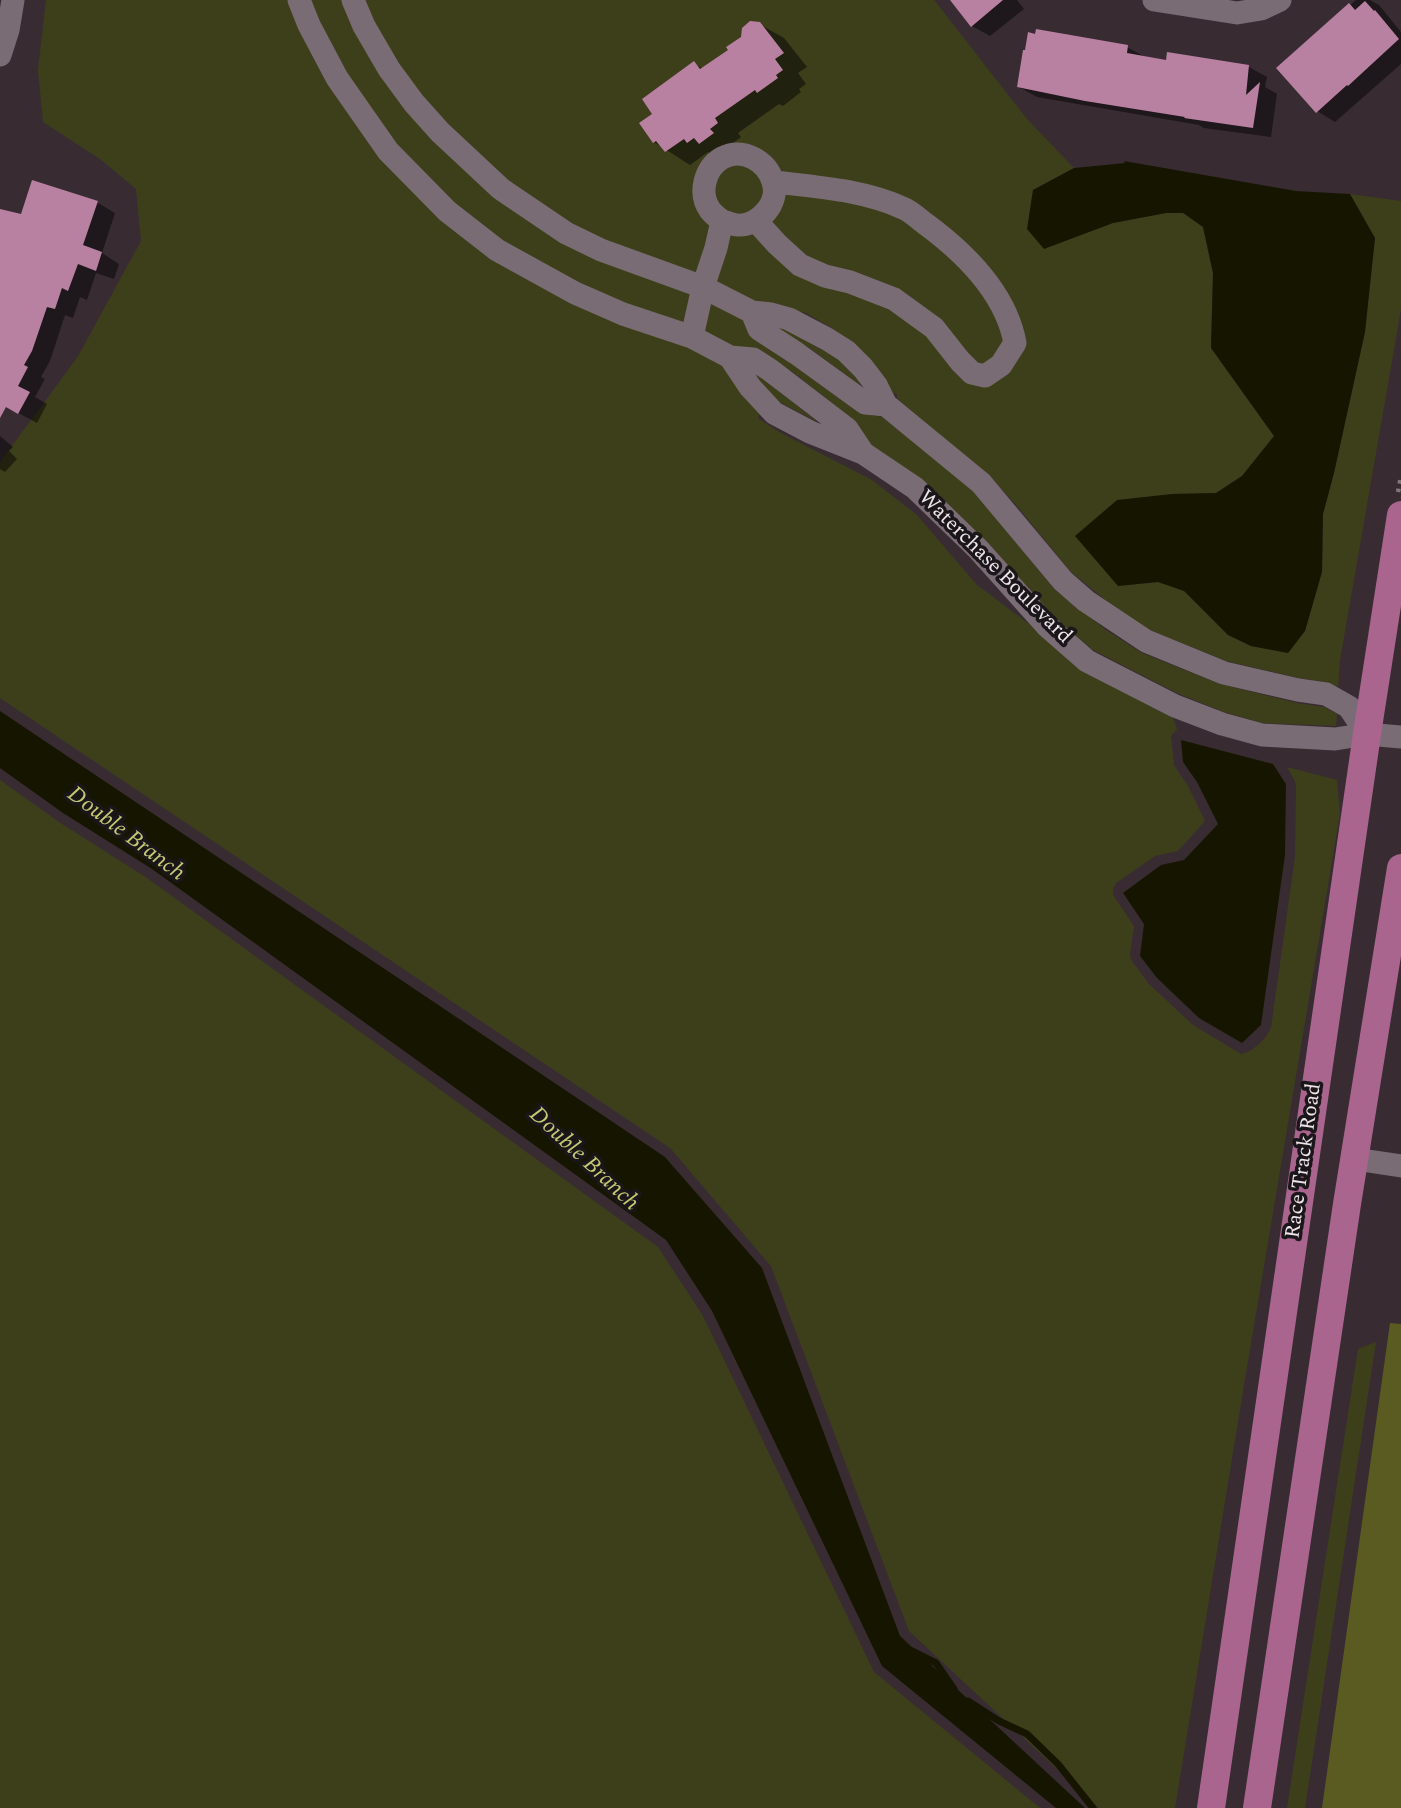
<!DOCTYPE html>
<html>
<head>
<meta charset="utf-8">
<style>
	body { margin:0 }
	canvas { display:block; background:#382b32 }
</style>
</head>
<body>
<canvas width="1401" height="1808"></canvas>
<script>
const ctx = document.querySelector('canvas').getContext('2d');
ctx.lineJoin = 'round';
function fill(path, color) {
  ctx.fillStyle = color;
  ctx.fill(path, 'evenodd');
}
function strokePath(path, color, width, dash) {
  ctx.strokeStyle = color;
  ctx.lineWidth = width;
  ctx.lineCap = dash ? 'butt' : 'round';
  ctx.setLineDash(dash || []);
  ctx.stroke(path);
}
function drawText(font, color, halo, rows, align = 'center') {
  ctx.font = font + ' Spectral,serif';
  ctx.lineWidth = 7;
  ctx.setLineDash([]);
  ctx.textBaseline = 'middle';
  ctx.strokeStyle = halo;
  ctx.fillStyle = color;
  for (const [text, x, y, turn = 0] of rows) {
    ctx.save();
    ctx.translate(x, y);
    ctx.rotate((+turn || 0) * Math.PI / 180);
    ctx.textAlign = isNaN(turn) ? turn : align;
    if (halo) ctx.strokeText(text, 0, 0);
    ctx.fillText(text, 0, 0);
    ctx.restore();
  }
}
fill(new Path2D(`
	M 46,0 L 934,0 L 1027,119 L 1074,168 L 1033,190 L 1044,248 L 1113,223 L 1166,213 L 1183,212 L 1203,227 L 1213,273 L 1211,348 L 1274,436 L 1242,476 L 1216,493 L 1172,494 L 1118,586 L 1158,582 L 1185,591 L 1228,635 L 1251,646 L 1288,653 L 1305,631 L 1322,572 L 1323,514 L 1334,473 L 1365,331 L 1375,238 L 1350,194 L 1401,201 L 1401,309 L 1340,660 L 1338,687 L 1326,682 L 1299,678 L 1226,661 L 1150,630 L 1118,610 L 1071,572 L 1017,506 L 988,474 L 897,400 L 897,394 L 893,393 C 870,349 843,334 802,311 L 792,332 L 839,360 L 854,375 L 862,387 L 807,346 L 795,366 L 859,413 L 882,417 L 938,461 L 973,491 L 1055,590 L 1106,630 L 1142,653 L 1220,684 L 1297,703 L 1324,707 L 1337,714 L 1336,726 L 1262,723 L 1224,712 L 1179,694 L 1093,650 L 1055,618 L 986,541 L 923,480 L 871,445 L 854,420 L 790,370 L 776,389 L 819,423 L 768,396 L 758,418 L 779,432 L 872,480 L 917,515 L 977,585 L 1029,624 L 1040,635 L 1082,671 L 1173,718 L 1177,729 L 1171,736 L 1174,765 L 1188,786 L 1205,821 L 1178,851 L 1155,856 L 1116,883 L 1113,889 L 1113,895 L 1134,926 L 1130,954 L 1131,960 L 1149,984 L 1193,1025 L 1241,1054 C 1253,1052 1266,1039 1271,1028 L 1295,857 L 1296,785 L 1294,779 L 1287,767 L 1337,780 L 1340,814 L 1244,1385 L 1175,1808 L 1099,1808 L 909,1631 L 771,1266 L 670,1148 L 0,698 L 0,462 L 77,358 L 141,241 L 136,189 L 100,159 L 43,122 L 38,70 Z
	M 0,780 L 59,822 L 147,878 L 658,1247 L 703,1316 L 874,1672 L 1040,1808 L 0,1808 Z
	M 1376,1342 L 1305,1808 L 1287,1808 L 1358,1349 Z`), '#3d3f1b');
fill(new Path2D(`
	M 1390,1323 L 1401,1324 L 1401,1808 L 1322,1808 Z`), '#5a5b21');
fill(new Path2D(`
	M 1124,161 L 1296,191 L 1350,194 L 1375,238 L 1365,332 L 1334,473 L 1323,514 L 1322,572 L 1305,631 L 1288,653 L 1251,646 L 1228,635 L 1184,591 L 1158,582 L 1118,586 L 1075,536 L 1117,500 L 1172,494 L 1216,493 L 1242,476 L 1274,436 L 1211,348 L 1213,273 L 1203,227 L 1183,213 L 1166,213 L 1113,223 L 1044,249 L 1027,229 L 1033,190 L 1074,168 L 1125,163 Z
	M 0,711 L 665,1157 L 762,1268 L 900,1636 L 1085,1808 L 1056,1808 L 882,1666 L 712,1311 L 666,1240 L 152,869 L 63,813 L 0,768 Z
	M 1181,740 L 1273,764 L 1286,784 L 1285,855 L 1261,1025 L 1242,1043 L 1199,1018 L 1157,978 L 1140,956 L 1144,924 L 1123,893 L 1161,865 L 1184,860 L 1218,824 L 1197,782 L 1183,762 Z`), '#161600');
fill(new Path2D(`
	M 952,0 L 1017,0 L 1024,9 L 990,36 L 972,26 Z
	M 1356,0 L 1370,0 L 1379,5 L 1401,32 L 1401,64 L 1335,122 L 1317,111 L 1278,68 Z
	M 759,24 L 784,38 L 807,67 L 798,73 L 806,84 L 799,89 L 801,92 L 783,106 L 779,104 L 738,133 L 741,137 L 733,143 L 737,148 L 713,155 L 708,152 L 690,165 L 654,142 L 655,114 L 694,64 L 704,69 L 731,51 Z
	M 1127,47 L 1145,57 L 1167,62 L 1249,67 L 1267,77 L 1265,87 L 1277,94 L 1271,137 L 1204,128 L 1199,125 L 1037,97 L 1019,87 Z
	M 34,182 L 98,203 L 115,213 L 102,253 L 119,264 L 114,279 L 96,273 L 87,300 L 80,297 L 73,318 L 65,315 L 50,361 L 41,377 L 45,379 L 35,397 L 47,404 L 37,423 L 0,403 L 0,210 L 22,216 Z
	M 0,436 L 13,447 L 9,451 L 17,459 L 5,472 L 0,469 Z`), '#0007');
strokePath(new Path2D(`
	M 912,1651 L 936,1663 L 954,1689
	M 968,1701 L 999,1721 L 1027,1734 L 1058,1764 L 1093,1808`), '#161600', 7);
fill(new Path2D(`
	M 950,0 L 1003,0 L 971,27 Z
	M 1365,1 L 1374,11 L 1375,10 L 1399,39 L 1348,86 L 1347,85 L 1316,113 L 1276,68 L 1349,3 L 1355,10 Z
	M 750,21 L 760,22 L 784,53 L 775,59 L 783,70 L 776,75 L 778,78 L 757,93 L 755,90 L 715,118 L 718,123 L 710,129 L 714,133 L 699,144 L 694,138 L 687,143 L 684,139 L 665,152 L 656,141 L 653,143 L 639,123 L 652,114 L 642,99 L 694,61 L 700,69 L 728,50 L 726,47 L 741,37 L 742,28 Z
	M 1036,29 L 1128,45 L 1127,53 L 1166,60 L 1167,52 L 1249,65 L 1246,95 L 1260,82 L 1253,128 L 1184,118 L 1185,117 L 1085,101 L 1017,87 L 1023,50 L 1025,50 L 1028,32 L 1035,34 Z
	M 32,180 L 98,201 L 83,245 L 102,252 L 96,271 L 78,264 L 68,291 L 62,288 L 55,309 L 47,307 L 32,351 L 24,365 L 28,367 L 18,386 L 30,392 L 18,414 L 6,407 L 0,418 L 0,209 L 21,214 Z`), '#b981a1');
strokePath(new Path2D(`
	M 1398,492 L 1401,476`), '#81767c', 4.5, [3.5, 5]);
strokePath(new Path2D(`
	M 299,0 L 309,25 L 337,78 L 388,151 L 447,211 L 497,250 L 575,293 L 623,314 L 692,337 L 730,357 L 750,387 L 774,413 L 810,432 L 863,453 L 915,488 L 978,549 L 1047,626 L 1087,661 L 1175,706 L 1222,724 L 1262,735 L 1335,739 L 1367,734 L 1401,737
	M 353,0 L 364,26 L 389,69 L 414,103 L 440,132 L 501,189 L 566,233 L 601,250 L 703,287 L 752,312 L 771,314 L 789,319 L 827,339 L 846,351 L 863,368 L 876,385 L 886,405 L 981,483 L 1063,581 L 1086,601 L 1146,641 L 1224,673 L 1298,690 L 1326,694 L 1349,707 L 1367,734
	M 1154,0 L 1237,13 L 1261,9 L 1280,0
	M 0,55 L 8,30 L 13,0
	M 757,222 L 777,244 L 800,265 L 825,276 L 850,282 L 894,299 L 934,328 L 960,361 L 972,373 L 985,376 L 1001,365 L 1015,343 C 1006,294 966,254 927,225 C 920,220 913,213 905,209 C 865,190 817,187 774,182
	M 752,312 L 759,329 L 796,353 L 865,403 L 886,405
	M 692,337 L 703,287 L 716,248 L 722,221 C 718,218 713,214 710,210 C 698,193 705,168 722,158 C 743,147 767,161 773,182 C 780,203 758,227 737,225 C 733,225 727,222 722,221
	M 730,357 L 753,359 L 770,370 L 847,429 L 863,453
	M 1355,1159 L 1401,1166`), '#7a6c74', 23);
strokePath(new Path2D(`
	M 1211,1808 L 1367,734 L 1401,515
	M 1257,1808 L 1347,1204 L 1401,868`), '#aa658f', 28);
drawText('21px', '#ede4e9', '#1b1619', [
	["Waterchase Boulevard",994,568,45],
	["Race Track Road",1305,1161,-82]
]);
drawText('italic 23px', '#c5c972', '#1b1619', [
	["Double Branch",125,835,37],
	["Double Branch",583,1160,43]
]);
</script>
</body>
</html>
